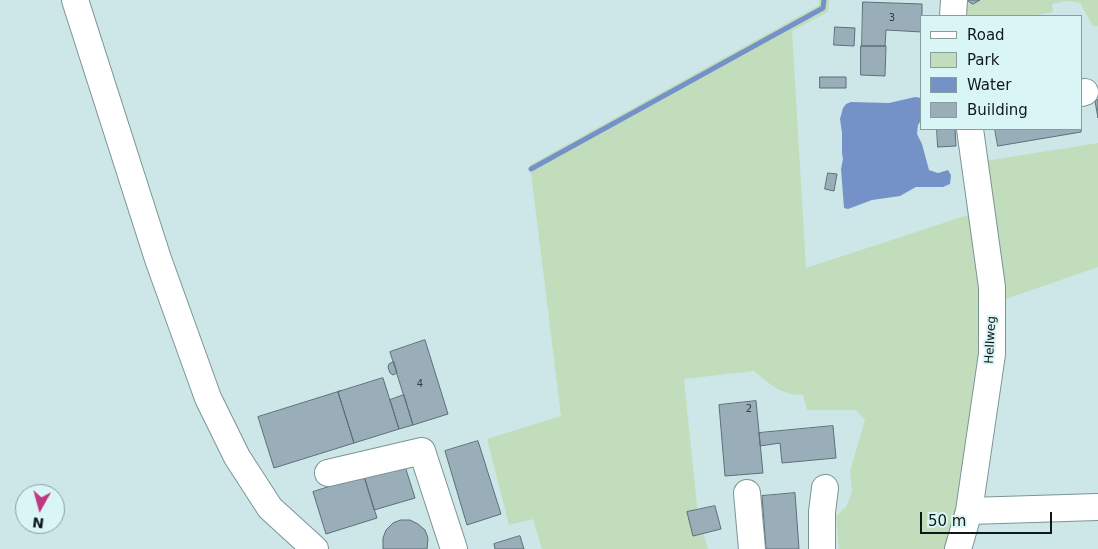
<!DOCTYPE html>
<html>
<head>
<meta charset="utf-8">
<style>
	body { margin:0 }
	#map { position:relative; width:1098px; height:549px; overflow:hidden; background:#cde7e9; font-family:"DejaVu Sans",sans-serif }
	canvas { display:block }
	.legend { position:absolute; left:920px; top:15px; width:162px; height:115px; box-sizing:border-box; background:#daf5f6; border:1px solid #899d9e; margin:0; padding:6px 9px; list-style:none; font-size:15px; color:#10191a }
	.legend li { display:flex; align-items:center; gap:10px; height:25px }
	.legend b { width:25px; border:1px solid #899d9e }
	.north { position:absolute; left:15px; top:484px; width:50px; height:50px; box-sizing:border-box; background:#daf5f6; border:1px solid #899d9e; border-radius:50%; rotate:187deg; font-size:14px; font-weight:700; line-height:20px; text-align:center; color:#10191a }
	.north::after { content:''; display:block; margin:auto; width:18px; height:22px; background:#be3a7f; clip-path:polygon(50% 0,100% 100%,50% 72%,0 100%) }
	.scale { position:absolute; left:920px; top:512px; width:132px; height:22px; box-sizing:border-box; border:2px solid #10191a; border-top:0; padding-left:6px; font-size:15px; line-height:18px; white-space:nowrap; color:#10191a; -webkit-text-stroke:4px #daf5f6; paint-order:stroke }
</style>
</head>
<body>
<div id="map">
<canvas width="1098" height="549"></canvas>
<ul class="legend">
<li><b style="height:6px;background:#fff"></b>Road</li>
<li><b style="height:14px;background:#c1ddbc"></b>Park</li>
<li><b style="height:14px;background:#7492c8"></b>Water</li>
<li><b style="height:14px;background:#9aaeb9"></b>Building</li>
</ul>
<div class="north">N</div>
<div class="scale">50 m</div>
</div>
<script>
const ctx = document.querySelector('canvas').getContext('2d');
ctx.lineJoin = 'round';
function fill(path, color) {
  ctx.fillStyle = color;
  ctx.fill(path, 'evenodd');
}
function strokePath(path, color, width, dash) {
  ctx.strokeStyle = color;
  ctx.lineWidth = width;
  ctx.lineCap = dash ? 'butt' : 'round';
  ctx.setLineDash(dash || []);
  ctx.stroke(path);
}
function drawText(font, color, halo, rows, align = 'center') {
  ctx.font = font + ' "DejaVu Sans",sans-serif';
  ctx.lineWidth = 4;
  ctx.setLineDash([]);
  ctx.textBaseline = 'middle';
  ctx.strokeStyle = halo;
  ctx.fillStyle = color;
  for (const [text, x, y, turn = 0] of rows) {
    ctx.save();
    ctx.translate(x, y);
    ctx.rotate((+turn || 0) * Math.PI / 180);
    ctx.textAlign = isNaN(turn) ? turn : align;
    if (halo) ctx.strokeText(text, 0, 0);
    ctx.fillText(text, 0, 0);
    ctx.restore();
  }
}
fill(new Path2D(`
	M 819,0 L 829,0 L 828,12 L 792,31 L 806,268 L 971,214 L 980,279 L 982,347 L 970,435 L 948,549 L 839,549 L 836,516 L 846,507 L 852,492 L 850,471 L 865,420 L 856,410 L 807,410 L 803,395 C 780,395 770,384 754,371 L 684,379 L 698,516 L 708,549 L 542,549 L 533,519 L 509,525 L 487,439 L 561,416 L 530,165 L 819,5 Z
	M 958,0 L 1098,0 L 1098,26 L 1093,26 L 1080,3 L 1067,1 L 1052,4 L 1053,12 L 1032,16 L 958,16 Z
	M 1098,143 L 1098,267 L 1003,300 L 985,161 Z`), '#c1ddbc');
fill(new Path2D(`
	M 915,97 L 922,98 L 922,119 L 918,125 L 917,134 L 922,144 L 929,170 L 938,173 L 948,170 L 951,175 L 950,184 L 943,187 L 916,187 L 900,196 L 872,200 L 848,209 L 844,208 L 841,169 L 843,159 L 842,153 L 842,133 L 840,119 L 843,108 L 846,104 L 851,102 L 889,103 Z`), '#7492c8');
strokePath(new Path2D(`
	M 531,169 L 823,8 L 824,0`), '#7492c8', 5);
const building = new Path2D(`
	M 967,0 L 980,0 L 973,4 Z
	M 863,2 L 922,4 L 922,32 L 886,30 L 885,46 L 862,46 Z
	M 835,27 L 855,28 L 854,46 L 834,45 Z
	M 861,46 L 886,46 L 885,76 L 861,75 Z
	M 820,77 L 846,77 L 846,88 L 820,88 Z
	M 1098,100 L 1098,118 L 1095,101 Z
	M 937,129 L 955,129 L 956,146 L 938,147 Z
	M 995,129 L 1081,129 L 1081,132 L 998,146 Z
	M 828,173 L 837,174 L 834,191 L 825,189 Z
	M 425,340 L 448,414 L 413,425 L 390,352 Z
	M 394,362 L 397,373 L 393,375 L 390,373 L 388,367 L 389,364 Z
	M 383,378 L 399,429 L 354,443 L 338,392 Z
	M 340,391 L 338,392 L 354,443 L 274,468 L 258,417 Z
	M 404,395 L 413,425 L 399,429 L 390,400 Z
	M 756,401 L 763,473 L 725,476 L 719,405 Z
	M 833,426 L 836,458 L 782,463 L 780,443 L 760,446 L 759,433 Z
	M 478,441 L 501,514 L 467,525 L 445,451 Z
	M 404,463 L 415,498 L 374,510 L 364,476 Z
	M 364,476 L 377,518 L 326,534 L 313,492 Z
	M 795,493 L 799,549 L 766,549 L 762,496 Z
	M 715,506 L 721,529 L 693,536 L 687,512 Z
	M 401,520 L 410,520 L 418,524 L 425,530 L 428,538 L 427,549 L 383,549 L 383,538 L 386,530 L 393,523 Z
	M 520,536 L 524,549 L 495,549 L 494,544 Z`);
fill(building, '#9aaeb9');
strokePath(building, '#5b6f79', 1);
const minor = new Path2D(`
	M 75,0 L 158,259 L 208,398 L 237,457 L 270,508 L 315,549
	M 953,16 L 954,0
	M 1082,93 L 1085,92
	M 328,473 L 422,451 L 454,549
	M 747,493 L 752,549
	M 969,511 L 1098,507
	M 822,549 L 822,512 L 825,488
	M 958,549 L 969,511 L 992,354 L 992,287 L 970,129`);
strokePath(minor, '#7c9496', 28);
strokePath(minor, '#fff', 26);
drawText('10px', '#323e42', null, [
	["3",892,18],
	["4",420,384],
	["2",749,409]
]);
drawText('12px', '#10191a', '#daf5f6', [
	["Hellweg",991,340,-87]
]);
</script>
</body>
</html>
